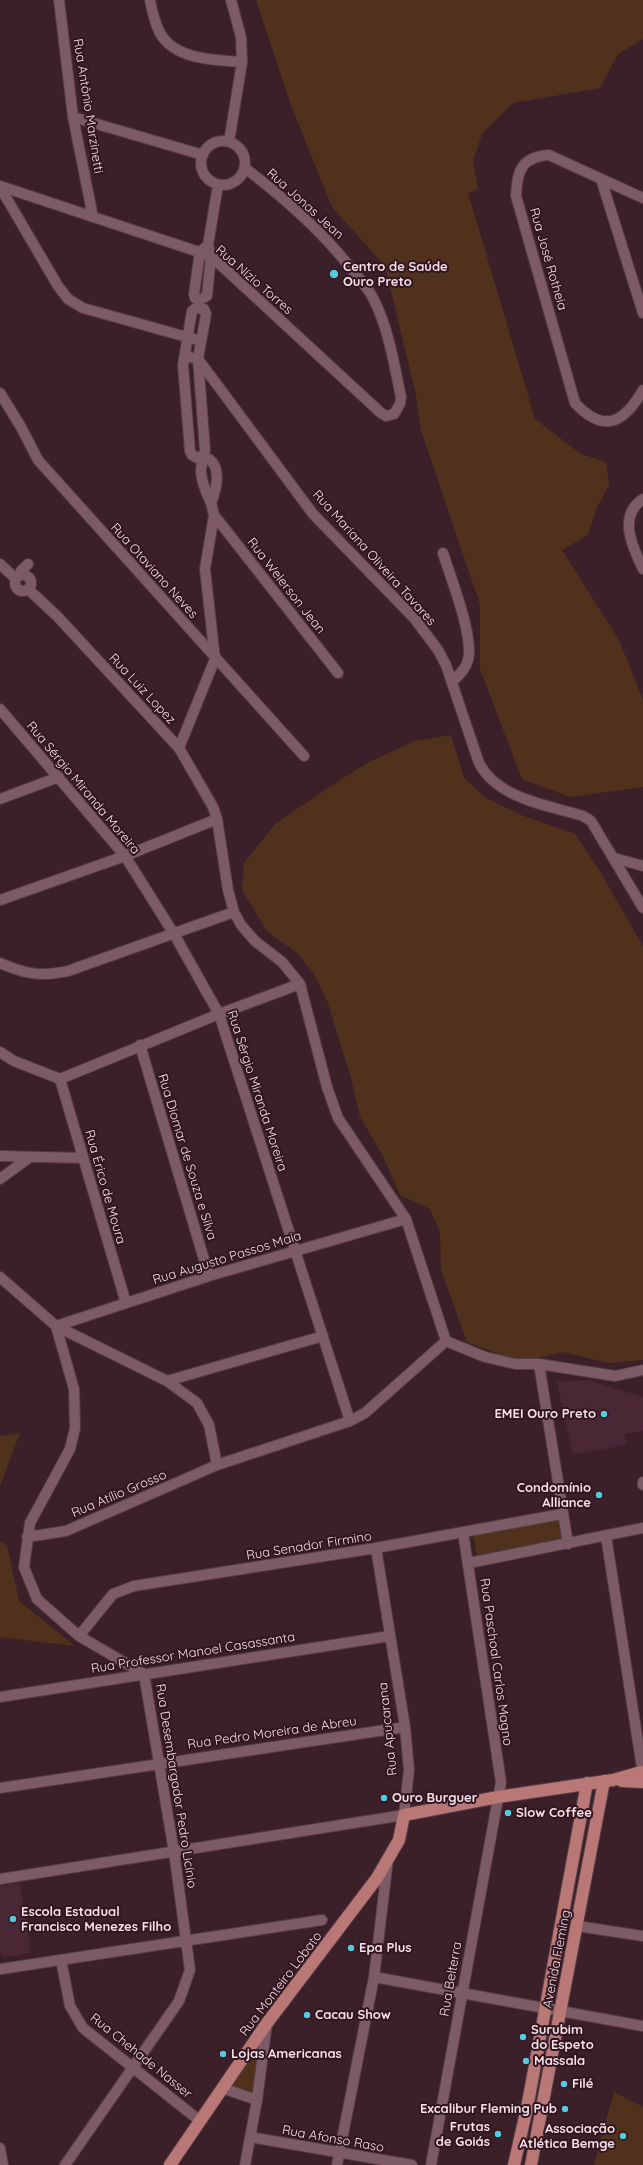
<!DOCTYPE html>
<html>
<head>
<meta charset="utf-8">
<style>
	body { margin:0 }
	canvas { display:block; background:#3b1f29 }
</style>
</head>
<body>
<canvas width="643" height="2165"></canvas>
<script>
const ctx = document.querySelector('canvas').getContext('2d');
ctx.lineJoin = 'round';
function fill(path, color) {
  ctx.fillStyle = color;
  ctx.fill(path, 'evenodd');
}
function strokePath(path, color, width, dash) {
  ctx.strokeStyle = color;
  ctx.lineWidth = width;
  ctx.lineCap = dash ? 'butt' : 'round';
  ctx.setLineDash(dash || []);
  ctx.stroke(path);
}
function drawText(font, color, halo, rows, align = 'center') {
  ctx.font = font + ' Quicksand,sans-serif';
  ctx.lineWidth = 4;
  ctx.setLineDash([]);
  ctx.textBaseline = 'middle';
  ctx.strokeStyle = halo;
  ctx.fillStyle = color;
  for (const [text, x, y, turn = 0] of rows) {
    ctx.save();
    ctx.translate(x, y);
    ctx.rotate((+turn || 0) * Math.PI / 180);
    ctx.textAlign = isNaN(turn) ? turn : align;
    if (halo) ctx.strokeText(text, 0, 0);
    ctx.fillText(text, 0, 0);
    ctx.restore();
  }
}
fill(new Path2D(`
	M 588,1380 L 643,1397 L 643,1431 L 624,1434 L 627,1445 L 573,1454 L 557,1382 Z
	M 20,1883 L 31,1953 L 3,1957 L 0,1952 L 0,1886 Z`), '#492734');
fill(new Path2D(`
	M 256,0 L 643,0 L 643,39 L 618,54 L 600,88 L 513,103 L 482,134 L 473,161 L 478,189 L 468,193 L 535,419 L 581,454 L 606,462 L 609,485 L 597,507 L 588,535 L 562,550 L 619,640 L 643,700 L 643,787 L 570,797 L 522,779 L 480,669 L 480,604 L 421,430 L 416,395 L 385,266 L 332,207 L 291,105 Z
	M 451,735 L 464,778 L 486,798 L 521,815 L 575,834 L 601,873 L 643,946 L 643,1360 L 609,1363 L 563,1352 L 519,1362 L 467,1342 L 441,1270 L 440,1232 L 430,1209 L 400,1195 L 382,1154 L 360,1117 L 352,1082 L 328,1003 L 313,972 L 297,953 L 267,931 L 242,890 L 244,863 L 276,823 L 343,778 L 369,762 L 415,741 Z
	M 20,1433 L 0,1486 L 0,1436 Z
	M 561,1519 L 564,1539 L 477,1555 L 473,1535 Z
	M 0,1541 L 7,1545 L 19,1601 L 75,1646 L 0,1637 Z
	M 267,2023 L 257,2100 L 222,2088 Z
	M 614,2092 L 643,2107 L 643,2165 L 594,2165 Z`), '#50321c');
const minor = new Path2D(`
	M 59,0 L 73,117 L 93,217
	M 150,0 C 152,11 155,23 160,33 C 175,60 215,60 242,62
	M 73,117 L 203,155
	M201 163a22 22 0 1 1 44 0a22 22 0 1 1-44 0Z
	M 229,142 L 242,62 L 241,37 L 231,0
	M 601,179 L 643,313
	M 0,186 L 211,256 L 381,413 L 386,416 L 394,414 L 400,404 L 401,397 C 394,364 389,330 374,300 C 368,287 358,277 349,266 C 319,228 283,197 245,168
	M 0,187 L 58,286 L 68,299 L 83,308 L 194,339
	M 643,198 L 549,155 C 521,157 517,171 516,196 L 575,403 C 604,434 624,423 643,390
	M 208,245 L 200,252 L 194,294 L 195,298 L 199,300 L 207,296 L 211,256 L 208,245 L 218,185
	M 196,308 L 204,309 L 206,314 L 198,359 L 205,450 L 204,455 L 197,458 L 192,455 L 190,451 L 183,365 L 192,311 Z
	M 185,356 L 198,359 L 313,514 L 414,618 L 438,650 L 446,665 L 479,763 C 498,799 547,805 583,816 L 591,821 L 643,908
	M 0,393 L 21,427 L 38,460 L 304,756
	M 209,459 C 222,468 216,491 211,503 C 206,492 196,471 204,460 Z
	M 643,499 C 617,516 633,548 643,569
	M 214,515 L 338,673
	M 443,553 C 451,579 474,636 468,660 C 466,669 458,676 452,682
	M 0,564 L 16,579
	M15 583a8 8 0 1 1 16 0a8 8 0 1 1-16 0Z
	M 19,576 L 21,571 L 28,564
	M 29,590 L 57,616 L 179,748 L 213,807 L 217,819 L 228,890 L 234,912 L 241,925 L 255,941 L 282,962 L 300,984 L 327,1087 L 338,1118 L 406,1219 L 446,1341
	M 0,709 L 125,856 L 174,934 L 219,1014 L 350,1421
	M 179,748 L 215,659 L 205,569 L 214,515 L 211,503
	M 0,799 L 59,777
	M 614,858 L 643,866
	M 0,900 L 125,856 L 217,819
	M 0,963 C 25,974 41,977 68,971 L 234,912
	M 140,1045 L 209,1276
	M 0,1052 L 14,1061 L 60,1079 L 219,1014 L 300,984
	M 60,1079 L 126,1303
	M 0,1156 L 83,1158
	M 0,1179 L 30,1157
	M 0,1277 L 56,1326 L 167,1381 L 197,1403 L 209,1425 L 217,1465
	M 446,1341 L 485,1357 L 515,1364 L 539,1364 L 615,1376 L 643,1370
	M 539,1364 L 568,1544
	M 167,1381 L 323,1336
	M 643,1482 L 643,1485
	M 606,1536 L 642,1768
	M 27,1537 L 66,1531 L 217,1465 L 350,1421 L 365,1413 L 446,1341
	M 469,1563 L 643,1528
	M 79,1636 L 113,1594 L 134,1586 L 376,1548 L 562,1514
	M 0,1697 L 390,1636
	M 0,1788 L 405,1727
	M 0,1879 L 404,1815 L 409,1770 L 405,1727 L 376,1548
	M 577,1926 L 643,1936
	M 61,1960 L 70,2006 L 83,2028 L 200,2121
	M 1,1969 L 322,1920
	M 374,1977 L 643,2026
	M 222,2088 L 257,2100
	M 250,2137 L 412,2165
	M 0,2148 L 3,2165
	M 65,2165 L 179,2001 L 190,1970 L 174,1852 L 144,1674 L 79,1636 L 37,1599 L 24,1567 L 30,1523 L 70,1449 L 75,1428 L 74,1389 L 56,1326 L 209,1276 L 406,1219
	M 245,2165 L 257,2100 L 267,2023
	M 337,2165 L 374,1977 L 388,1859
	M 431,2165 L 501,1782 L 463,1532`);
const major = new Path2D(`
	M 622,1781 L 643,1782
	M 170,2165 L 267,2023 L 377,1878 L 399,1840 L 404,1815 L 498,1797 L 613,1780 L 641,1772
	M 514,2165 L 527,2108 L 587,1783
	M 531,2165 L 604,1781`);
strokePath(minor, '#543c45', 12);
strokePath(major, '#543c45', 14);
strokePath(minor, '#7c5b66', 10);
strokePath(major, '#b97776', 12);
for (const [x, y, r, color] of [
	[334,274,5,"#54cadd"],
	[604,1414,4,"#54cadd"],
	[599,1495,4,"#54cadd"],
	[384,1798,4,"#54cadd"],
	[508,1813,4,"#54cadd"],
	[13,1919,4,"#54cadd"],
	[351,1948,4,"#54cadd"],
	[307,2015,4,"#54cadd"],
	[523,2037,4,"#54cadd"],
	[223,2054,4,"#54cadd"],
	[526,2061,4,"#54cadd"],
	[564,2084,4,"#54cadd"],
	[565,2109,4,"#54cadd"],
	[498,2134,4,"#54cadd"],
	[623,2136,4,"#54cadd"]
]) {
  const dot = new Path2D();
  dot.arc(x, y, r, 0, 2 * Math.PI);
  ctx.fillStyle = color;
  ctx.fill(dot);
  strokePath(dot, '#311520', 1.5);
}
drawText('13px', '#f4e0e6', '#311520', [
	["Rua Antônio Marzinetti",88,106,81],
	["Rua Jonas Jean",305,204,42],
	["Rua José Rotheia",548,259,74],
	["Rua Nízio Torres",254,280,41],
	["Rua Mariana Oliveira Tavares",374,558,48],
	["Rua Otaviano Neves",154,571,48],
	["Rua Welerson Jean",286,586,52],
	["Rua Luiz Lopez",142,689,47],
	["Rua Sérgio Miranda Moreira",83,788,50],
	["Rua Sérgio Miranda Moreira",257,1091,72],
	["Rua Diomar de Souza e Silva",187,1157,73],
	["Rua Érico de Moura",105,1187,74],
	["Rua Augusto Passos Maia",227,1258,-17],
	["Rua Atílio Grosso",119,1494,-23],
	["Rua Senador Firmino",309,1546,-9],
	["Rua Professor Manoel Casassanta",193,1653,-9],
	["Rua Paschoal Carlos Magno",496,1662,82],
	["Rua Apucarana",388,1729,-96],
	["Rua Pedro Moreira de Abreu",272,1733,-8],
	["Rua Desembargador Pedro Licínio",176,1786,81],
	["Avenida Fleming",557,1959,-79],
	["Rua Belterra",451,1979,-80],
	["Rua Monteiro Lobato",281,1984,-53],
	["Rua Chehade Nasser",141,2056,39],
	["Rua Afonso Raso",333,2139,10]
]);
drawText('bold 13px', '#f4e0e6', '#311520', [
	["Centro de Saúde",343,267],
	["Ouro Preto",343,282],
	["EMEI Ouro Preto",596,1414,"right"],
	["Condomínio",591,1488,"right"],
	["Alliance",591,1503,"right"],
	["Ouro Burguer",392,1798],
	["Slow Coffee",516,1813],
	["Escola Estadual",21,1912],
	["Francisco Menezes Filho",21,1927],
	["Epa Plus",359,1948],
	["Cacau Show",315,2015],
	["Surubim",531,2030],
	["do Espeto",531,2045],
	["Lojas Americanas",231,2054],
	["Massala",534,2061],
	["Filé",572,2084],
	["Excalibur Fleming Pub",557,2109,"right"],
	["Frutas",490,2127,"right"],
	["de Goiás",490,2142,"right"],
	["Associação",615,2129,"right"],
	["Atlética Bemge",615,2144,"right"]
], 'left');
</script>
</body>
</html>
